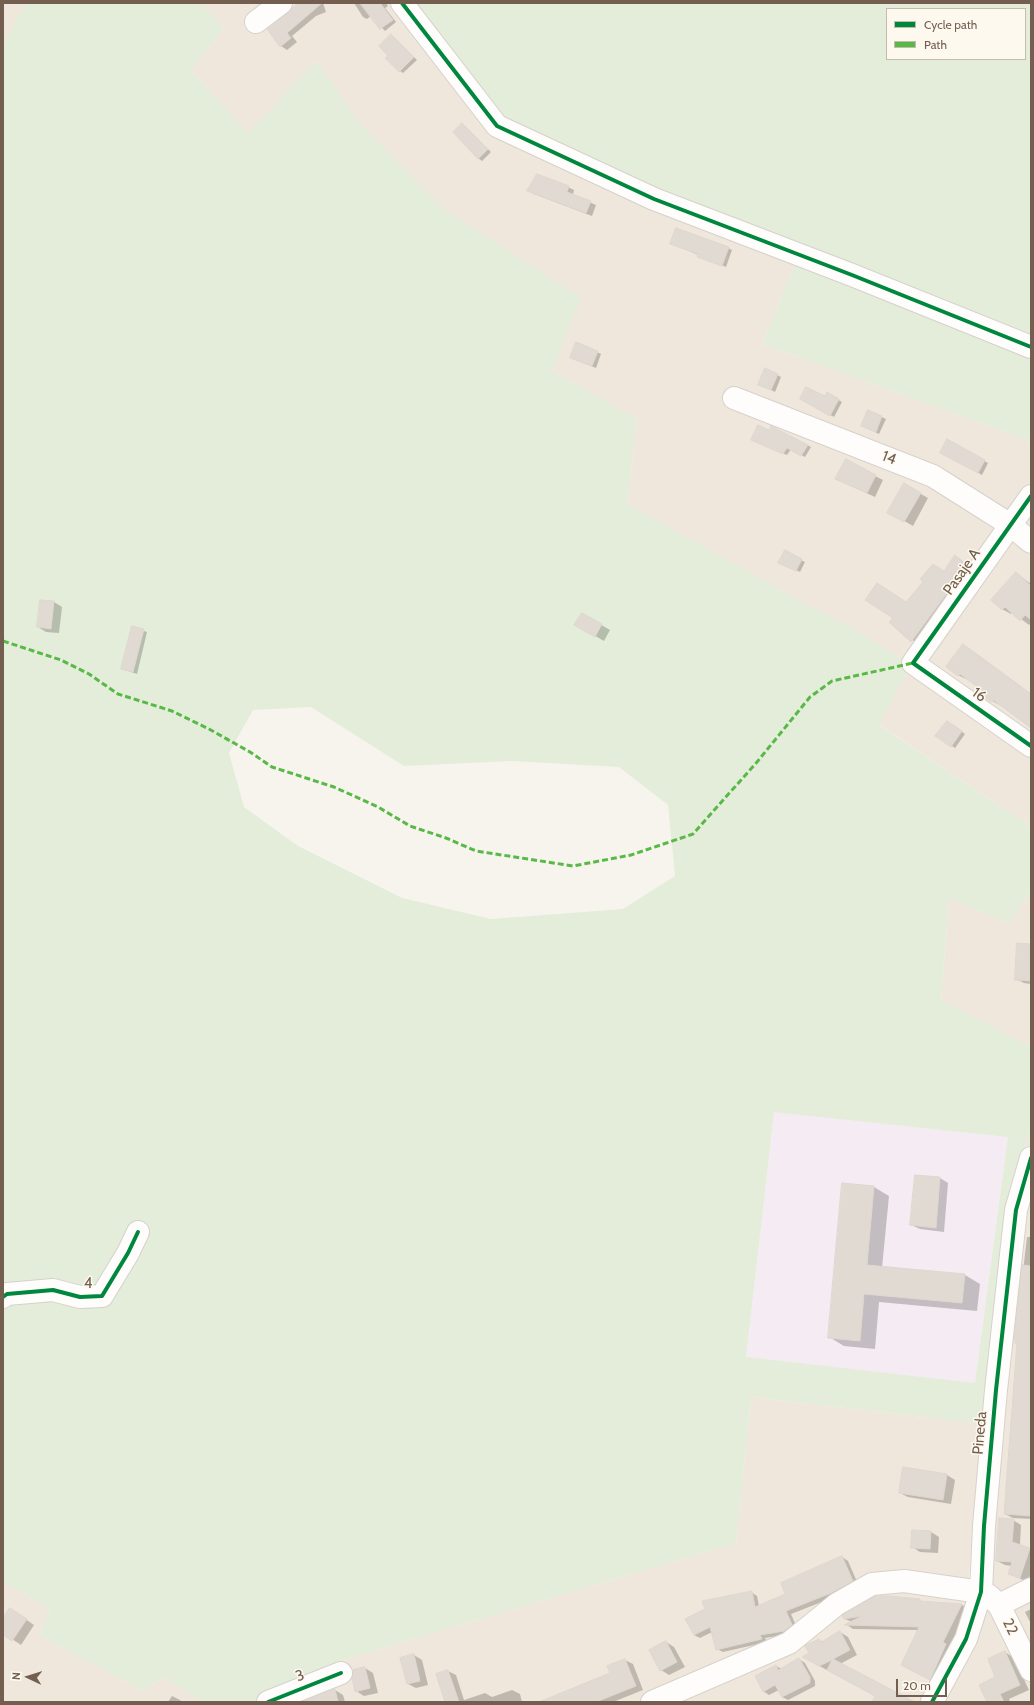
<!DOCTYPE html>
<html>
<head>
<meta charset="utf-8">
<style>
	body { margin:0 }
	#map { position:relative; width:1034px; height:1705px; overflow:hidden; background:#f7f4ed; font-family:Cabin,sans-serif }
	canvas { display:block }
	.frame { position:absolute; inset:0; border:4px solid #735e4f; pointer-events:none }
	.legend { position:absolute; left:886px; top:8px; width:140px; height:52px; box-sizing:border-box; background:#fef9ef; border:1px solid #c6bbaf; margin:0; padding:5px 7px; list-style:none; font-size:12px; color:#735e4f }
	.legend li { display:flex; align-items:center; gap:8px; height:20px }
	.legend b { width:20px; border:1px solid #c6bbaf }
	.north { position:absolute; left:8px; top:1657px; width:40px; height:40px; -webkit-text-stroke:3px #fef9ef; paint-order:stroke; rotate:274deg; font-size:11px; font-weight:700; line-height:16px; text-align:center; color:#735e4f }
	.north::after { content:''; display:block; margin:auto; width:14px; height:18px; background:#735e4f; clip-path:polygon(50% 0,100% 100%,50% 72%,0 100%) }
	.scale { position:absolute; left:896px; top:1679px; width:51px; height:18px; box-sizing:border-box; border:2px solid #735e4f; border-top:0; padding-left:5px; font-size:12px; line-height:14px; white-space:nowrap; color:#735e4f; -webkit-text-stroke:3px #fef9ef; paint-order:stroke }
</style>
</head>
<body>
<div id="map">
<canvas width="1034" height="1705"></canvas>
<div class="frame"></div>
<ul class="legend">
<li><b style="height:5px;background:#00873e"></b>Cycle path</li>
<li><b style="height:5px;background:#58b947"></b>Path</li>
</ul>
<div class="north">N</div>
<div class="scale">20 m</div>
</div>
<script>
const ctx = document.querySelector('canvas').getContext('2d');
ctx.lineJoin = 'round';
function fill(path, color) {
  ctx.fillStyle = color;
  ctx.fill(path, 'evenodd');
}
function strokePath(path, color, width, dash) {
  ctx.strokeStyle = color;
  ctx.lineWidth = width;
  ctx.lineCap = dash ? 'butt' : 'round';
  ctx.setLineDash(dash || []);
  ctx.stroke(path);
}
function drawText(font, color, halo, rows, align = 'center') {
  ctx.font = font + ' Cabin,sans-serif';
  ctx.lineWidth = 3;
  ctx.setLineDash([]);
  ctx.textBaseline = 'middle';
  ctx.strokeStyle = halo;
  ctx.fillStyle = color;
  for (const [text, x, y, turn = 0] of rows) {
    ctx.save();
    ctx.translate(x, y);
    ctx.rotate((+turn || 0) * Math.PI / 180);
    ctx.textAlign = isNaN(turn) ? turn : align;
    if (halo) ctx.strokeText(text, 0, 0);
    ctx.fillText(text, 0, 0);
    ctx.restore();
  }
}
fill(new Path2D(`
	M 3,3 L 27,3 L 3,43 Z
	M 200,3 L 403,3 L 800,253 L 762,344 L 1031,441 L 1031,827 L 878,724 L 911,666 L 844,623 L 804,603 L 627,504 L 637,419 L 552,371 L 580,298 L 445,210 L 361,125 L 317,61 L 248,133 L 191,70 L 224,28 Z
	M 1031,891 L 1031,1047 L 941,1001 L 949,898 L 1009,923 Z
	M 1031,1130 L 1031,1702 L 942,1702 L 977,1637 L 983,1425 L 967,1596 L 962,1623 L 920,1702 L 263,1702 L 329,1664 L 736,1543 L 751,1397 L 983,1424 L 1007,1204 Z
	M 3,1581 L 50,1609 L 39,1635 L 143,1691 L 164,1677 L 203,1702 L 3,1702 Z`), '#efe7db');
fill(new Path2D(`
	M 774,1111 L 1008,1137 L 975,1383 L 746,1358 Z`), '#f4ecf2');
fill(new Path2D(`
	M 27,3 L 200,3 L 224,28 L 191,70 L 248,133 L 317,61 L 361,125 L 445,210 L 581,298 L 552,371 L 637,419 L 627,504 L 804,603 L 844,623 L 911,665 L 879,725 L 1031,827 L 1031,891 L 1009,923 L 949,898 L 941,1000 L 1031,1047 L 1031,1130 L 1007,1204 L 983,1424 L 751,1397 L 736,1543 L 329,1664 L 263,1702 L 203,1702 L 164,1677 L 143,1691 L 39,1635 L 50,1609 L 3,1581 L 3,43 ZM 311,707 L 404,766 L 511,761 L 619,767 L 668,805 L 675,876 L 623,909 L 491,919 L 402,898 L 298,846 L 244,807 L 229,753 L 253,710 ZM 774,1112 L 1008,1137 L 975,1383 L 746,1357 Z
	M 403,3 L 1031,3 L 1031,441 L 762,344 L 800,253 L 503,126 ZM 887,9 L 1025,9 L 1025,59 L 887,59 Z`), '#e3edd9');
fill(new Path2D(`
	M 301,3 L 323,3 L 326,12 L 316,16 L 292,36 L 297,42 L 287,50 L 281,46 L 268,29 Z
	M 354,3 L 386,3 L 388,6 L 385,8 L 396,22 L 385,31 L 371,16 L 367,19 L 363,17 Z
	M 394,38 L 417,60 L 403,73 L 400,71 L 389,56 Z
	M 462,124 L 491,152 L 482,161 L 478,158 Z
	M 568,187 L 574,190 L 573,195 L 596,205 L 592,216 L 534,194 Z
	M 675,245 L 728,248 L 732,250 L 726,267 Z
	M 597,352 L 601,354 L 596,368 L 571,358 Z
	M 766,369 L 781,377 L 775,392 L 763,386 Z
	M 827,393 L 842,402 L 834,417 L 801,398 L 825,397 Z
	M 868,411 L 886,419 L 879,434 L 862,426 Z
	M 947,441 L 988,463 L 982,475 L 941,452 Z
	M 756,442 L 807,445 L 811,447 L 805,457 L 791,449 L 787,455 Z
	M 875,476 L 883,480 L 875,497 L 836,479 Z
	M 905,485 L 928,498 L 913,526 L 889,512 Z
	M 956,556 L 974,570 L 920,646 L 890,622 L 906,602 L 944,572 Z
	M 801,560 L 805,562 L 800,572 L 783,564 Z
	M 1016,573 L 1031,584 L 1031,622 L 1029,625 L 1012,612 L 1011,614 L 1002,609 Z
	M 41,601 L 54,602 L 62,607 L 59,633 L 46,632 L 38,627 Z
	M 582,614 L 610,630 L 604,641 L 576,625 Z
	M 132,627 L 147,632 L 137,674 L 122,669 Z
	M 971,650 L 1031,694 L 1031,726 L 1000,705 L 992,701 L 984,691 L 967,678 L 966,679 L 958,675 Z
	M 951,724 L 965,734 L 955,748 L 937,736 Z
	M 1031,945 L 1031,984 L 1024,983 L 1016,979 Z
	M 940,1178 L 948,1183 L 944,1232 L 920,1229 L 911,1225 Z
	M 874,1187 L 889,1196 L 882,1268 L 965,1275 L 980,1284 L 977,1311 L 879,1302 L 875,1349 L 844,1346 L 829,1337 Z
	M 1027,1237 L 1031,1237 L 1031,1519 L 1013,1518 L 1005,1514 L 1018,1344 L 1015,1342 L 1016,1332 Z
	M 947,1475 L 955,1480 L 951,1504 L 908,1497 L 900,1493 Z
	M 1013,1520 L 1021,1525 L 1020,1545 L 1031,1549 L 1031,1573 L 1028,1582 L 1009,1574 L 1012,1566 L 1005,1565 L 997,1561 Z
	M 913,1531 L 931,1532 L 939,1537 L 938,1553 L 920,1552 L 912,1547 Z
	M 842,1557 L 848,1561 L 858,1584 L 837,1596 L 791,1614 L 797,1628 L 791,1634 L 765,1638 L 767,1642 L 723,1652 L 717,1649 L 712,1632 L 700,1638 L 694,1635 L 751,1592 L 757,1596 L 759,1606 L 787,1595 Z
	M 919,1600 L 923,1602 L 962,1605 L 969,1609 L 938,1683 L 910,1669 L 918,1630 L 853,1629 L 847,1625 L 852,1622 L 845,1619 Z
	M 1031,1609 L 1031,1624 L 1025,1612 Z
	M 18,1614 L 34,1625 L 21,1645 L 3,1633 L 3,1620 Z
	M 840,1632 L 848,1637 L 857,1655 L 840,1664 L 912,1702 L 873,1702 L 876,1696 L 810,1661 L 810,1654 L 819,1640 L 823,1642 Z
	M 666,1642 L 674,1647 L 685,1667 L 669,1675 L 661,1670 Z
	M 1005,1652 L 1014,1658 L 1029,1690 L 1009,1699 L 1010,1702 L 988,1702 Z
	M 414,1655 L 422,1660 L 428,1685 L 416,1688 L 408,1684 Z
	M 799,1659 L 805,1663 L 815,1681 L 815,1686 L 788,1700 L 782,1697 L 779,1690 L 769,1695 L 763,1691 L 776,1666 L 782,1669 Z
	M 625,1660 L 633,1664 L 643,1690 L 613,1702 L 566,1702 L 611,1673 Z
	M 365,1668 L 373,1673 L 378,1693 L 364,1696 L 356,1691 L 354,1670 Z
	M 448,1671 L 456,1675 L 464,1700 L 485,1693 L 492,1697 L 512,1690 L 520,1694 L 522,1702 L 446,1702 Z
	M 335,1690 L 343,1695 L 345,1702 L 318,1702 Z
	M 172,1696 L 180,1700 L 182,1702 L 168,1702 Z`), '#0003');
const building = new Path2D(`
	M 299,3 L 322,3 L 287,33 L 291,38 L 280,47 L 267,29 Z
	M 360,3 L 380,3 L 393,20 L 380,29 Z
	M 391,34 L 414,57 L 399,72 L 385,58 L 388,56 L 379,46 Z
	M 462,123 L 488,149 L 478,159 L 453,132 Z
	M 537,174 L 569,186 L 567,192 L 591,201 L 586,213 L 527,191 Z
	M 676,228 L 729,247 L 722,266 L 697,257 L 698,254 L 670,244 Z
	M 576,342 L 598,351 L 592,366 L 570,358 Z
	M 765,368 L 778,374 L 771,390 L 758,385 Z
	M 806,387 L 825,396 L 827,392 L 839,399 L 830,416 L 800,399 Z
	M 868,410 L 882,416 L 876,432 L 861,426 Z
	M 758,425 L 769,430 L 771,426 L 808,445 L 801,456 L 787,448 L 783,454 L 751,440 Z
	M 947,439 L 985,460 L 978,473 L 940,453 Z
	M 846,459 L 876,475 L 867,493 L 835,479 Z
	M 904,483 L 921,493 L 904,522 L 887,513 Z
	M 785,550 L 802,559 L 796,571 L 778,563 Z
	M 955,555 L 966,565 L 951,583 L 953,585 L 911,642 L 889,622 L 893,618 L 865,600 L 877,583 L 906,602 L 923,582 L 920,579 L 933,564 L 944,571 Z
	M 1016,572 L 1031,586 L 1031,620 L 1025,615 L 1020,621 L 1005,607 L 1002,610 L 991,600 Z
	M 40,600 L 54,601 L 51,629 L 37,627 Z
	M 582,613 L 602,624 L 595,637 L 574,625 Z
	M 132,626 L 144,629 L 133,672 L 121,669 Z
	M 963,644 L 1031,694 L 1031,728 L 993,700 L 991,702 L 981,694 L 983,691 L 960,674 L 958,676 L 946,667 Z
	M 947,721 L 962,731 L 951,747 L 935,736 Z
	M 1017,943 L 1031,944 L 1031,981 L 1015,980 Z
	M 915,1175 L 940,1177 L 936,1228 L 910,1225 Z
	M 842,1183 L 874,1186 L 867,1265 L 965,1274 L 962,1303 L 864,1294 L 860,1341 L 828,1338 Z
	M 1022,1265 L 1031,1266 L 1030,1479 L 1031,1480 L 1031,1516 L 1004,1514 L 1017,1343 L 1014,1343 L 1015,1332 Z
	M 903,1467 L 947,1474 L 943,1500 L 899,1493 Z
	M 999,1518 L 1014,1519 L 1012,1542 L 1030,1548 L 1020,1578 L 1008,1574 L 1012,1562 L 996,1561 Z
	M 912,1530 L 931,1531 L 930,1549 L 911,1548 Z
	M 842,1556 L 853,1581 L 831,1593 L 786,1611 L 792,1625 L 784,1631 L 760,1635 L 762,1639 L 716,1650 L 710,1627 L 694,1635 L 685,1619 L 705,1609 L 702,1601 L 752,1591 L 755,1607 L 785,1594 L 781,1583 Z
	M 876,1596 L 889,1596 L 920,1599 L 919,1601 L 962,1604 L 943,1642 L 946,1644 L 930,1680 L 901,1665 L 919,1627 L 844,1625 L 862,1616 L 844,1619 L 842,1616 Z
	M 10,1608 L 27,1619 L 12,1641 L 3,1635 L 3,1618 Z
	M 840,1631 L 850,1650 L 833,1659 L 915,1702 L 872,1702 L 875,1696 L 827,1670 L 832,1660 L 819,1666 L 802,1657 L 809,1653 L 805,1646 L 806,1645 L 819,1639 L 821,1642 Z
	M 666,1641 L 677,1662 L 660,1671 L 649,1650 Z
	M 1005,1651 L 1020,1685 L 1000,1694 L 1004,1702 L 987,1702 L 979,1685 L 995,1677 L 988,1659 Z
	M 414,1654 L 420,1681 L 407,1684 L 400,1658 Z
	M 799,1658 L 810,1677 L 810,1683 L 782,1697 L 775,1685 L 763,1692 L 755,1676 L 776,1665 L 778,1670 Z
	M 625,1659 L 636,1686 L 596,1702 L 539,1702 L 610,1673 L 607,1666 Z
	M 365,1667 L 370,1688 L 355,1692 L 352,1678 L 353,1670 Z
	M 448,1670 L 459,1702 L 445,1702 L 436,1674 Z
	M 335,1689 L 338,1702 L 302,1702 Z`);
fill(building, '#e0dad3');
strokePath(building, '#dfd8d0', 1);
const minor = new Path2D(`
	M 402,3 L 497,126 L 654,199 L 852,275 L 1031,347
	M 256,22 L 281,3
	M 734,398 L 933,476 L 1009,524 L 1031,542
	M 1031,496 L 913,663 L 1031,746
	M 3,1297 L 7,1294 L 53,1290 L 80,1297 L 102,1296 L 128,1253 L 138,1232
	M 999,1605 L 1031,1589
	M 268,1702 L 341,1673
	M 652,1702 L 789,1643 L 837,1604 L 872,1584 L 904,1581 L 981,1592 L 988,1595 L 999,1605 L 1031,1670
	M 932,1702 L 966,1639 L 981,1592 L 984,1526 L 996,1390 L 1016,1210 L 1031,1158`);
strokePath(minor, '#d6d1cb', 24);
strokePath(minor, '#fefdfc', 22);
strokePath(new Path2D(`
	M 3,641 L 61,660 L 89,674 L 118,694 L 172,711 L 209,729 L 250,752 L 272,767 L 334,787 L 378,807 L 410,826 L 446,838 L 476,851 L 573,866 L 631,855 L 693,834 L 757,762 L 810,697 L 832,681 L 913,663`), '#58b947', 3, [6, 3]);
strokePath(new Path2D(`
	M 402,3 L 497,126 L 654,199 L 852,275 L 1031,347
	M 1031,496 L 913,663 L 1031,746
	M 3,1297 L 7,1294 L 53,1290 L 80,1297 L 102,1296 L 128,1253 L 138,1232
	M 268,1702 L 341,1673
	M 932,1702 L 966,1639 L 981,1592 L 984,1526 L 996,1390 L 1016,1210 L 1031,1158`), '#00873e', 4);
drawText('15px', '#735e4f', '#fef9ef', [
	["14",889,458,21],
	["Pasaje A",962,572,-55],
	["16",979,695,35],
	["4",88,1284],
	["Pineda",980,1433,-85],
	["22",1010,1627,64],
	["3",300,1676,-21]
]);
</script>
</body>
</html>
